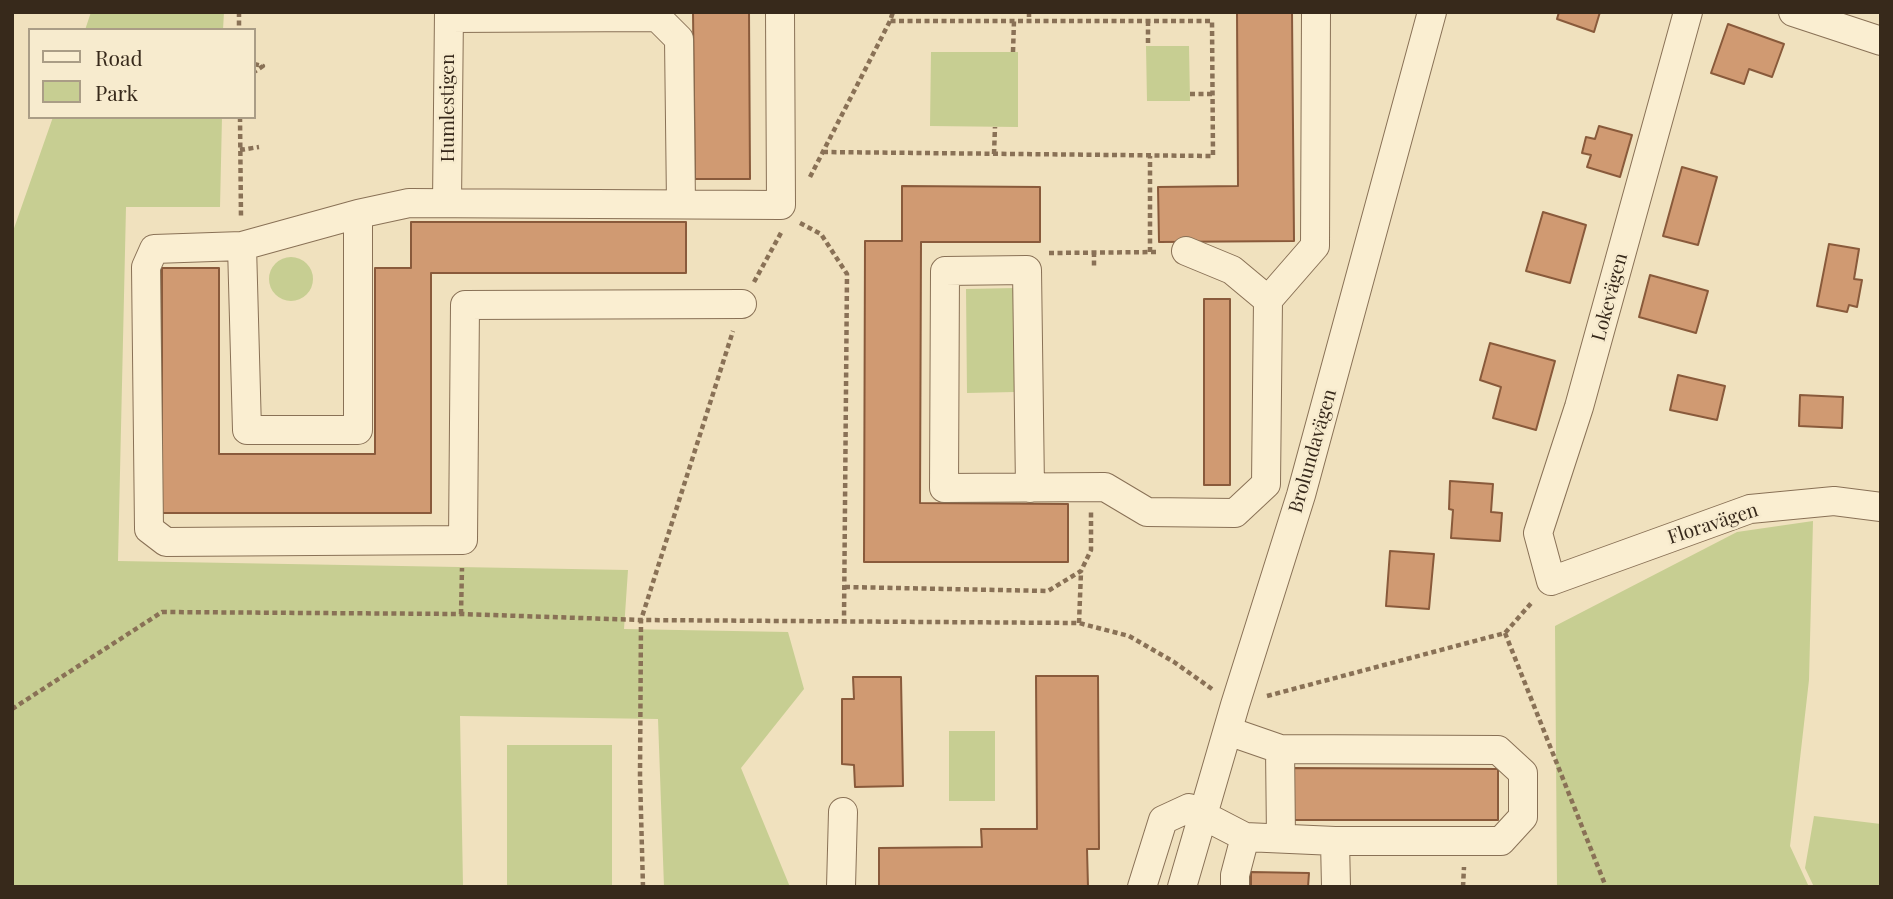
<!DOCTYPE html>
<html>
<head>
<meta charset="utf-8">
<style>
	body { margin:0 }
	#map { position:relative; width:1893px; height:899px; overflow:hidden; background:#f0e1be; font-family:"Playfair Display",serif }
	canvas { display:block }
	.frame { position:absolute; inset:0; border:14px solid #37291b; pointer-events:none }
	.legend { position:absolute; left:28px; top:28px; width:228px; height:91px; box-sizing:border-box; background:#f7ebce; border:2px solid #aa9d86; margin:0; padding:9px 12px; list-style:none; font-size:21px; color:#37291b }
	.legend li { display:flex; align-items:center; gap:14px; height:35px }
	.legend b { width:35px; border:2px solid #aa9d86 }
</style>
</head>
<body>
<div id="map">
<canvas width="1893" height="899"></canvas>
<div class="frame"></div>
<ul class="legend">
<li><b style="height:9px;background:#faeed1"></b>Road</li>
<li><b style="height:19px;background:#c7ce92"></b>Park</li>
</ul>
</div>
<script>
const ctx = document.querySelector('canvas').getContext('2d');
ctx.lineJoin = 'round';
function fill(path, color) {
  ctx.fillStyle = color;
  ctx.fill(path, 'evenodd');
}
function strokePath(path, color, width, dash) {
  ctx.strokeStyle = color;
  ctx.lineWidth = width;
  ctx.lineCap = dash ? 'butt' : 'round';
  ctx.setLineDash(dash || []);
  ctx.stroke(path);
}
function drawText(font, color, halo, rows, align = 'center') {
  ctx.font = font + ' "Playfair Display",serif';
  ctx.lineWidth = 5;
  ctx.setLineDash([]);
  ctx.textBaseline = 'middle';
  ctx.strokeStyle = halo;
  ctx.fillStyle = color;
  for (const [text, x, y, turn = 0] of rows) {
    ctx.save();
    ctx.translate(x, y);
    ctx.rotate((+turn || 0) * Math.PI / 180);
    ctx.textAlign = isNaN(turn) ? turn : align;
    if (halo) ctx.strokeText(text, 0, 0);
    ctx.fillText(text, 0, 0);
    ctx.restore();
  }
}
fill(new Path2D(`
	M 91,12 L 224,12 L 223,30 L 85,30 Z
	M 1189,46 L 1190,101 L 1147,101 L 1146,46 Z
	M 931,52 L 1018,52 L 1018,127 L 930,126 Z
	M 53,117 L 222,117 L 220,207 L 126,207 L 118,561 L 628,570 L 624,629 L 788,632 L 804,689 L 741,768 L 790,887 L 664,887 L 658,719 L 460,716 L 463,887 L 12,887 L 12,234 Z
	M269 279a22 22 0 1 1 44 0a22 22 0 1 1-44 0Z
	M 1015,288 L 1015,392 L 967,393 L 966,289 Z
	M 1813,521 L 1809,680 L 1790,846 L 1809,887 L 1557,887 L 1555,626 L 1737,532 Z
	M 949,731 L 995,731 L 995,801 L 949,801 Z
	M 507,745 L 612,745 L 612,887 L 507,887 Z
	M 1814,816 L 1881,824 L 1881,887 L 1814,887 L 1805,868 Z`), '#c7ce92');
const building = new Path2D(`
	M 693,12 L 749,12 L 750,179 L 695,179 Z
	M 1237,12 L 1292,12 L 1294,241 L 1159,242 L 1158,187 L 1238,186 Z
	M 1559,12 L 1600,12 L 1594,32 L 1557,19 Z
	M 1728,24 L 1784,44 L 1772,77 L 1749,69 L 1744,84 L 1711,73 Z
	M 1599,126 L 1632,135 L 1620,177 L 1587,167 L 1591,155 L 1582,153 L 1586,137 L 1595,139 Z
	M 1682,167 L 1717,177 L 1698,245 L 1663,236 Z
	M 902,186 L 1040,187 L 1040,242 L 921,242 L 920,503 L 1068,504 L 1068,562 L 864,562 L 865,241 L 902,241 Z
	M 1543,212 L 1586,225 L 1570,283 L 1526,271 Z
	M 411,222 L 686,222 L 686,273 L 431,273 L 431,513 L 162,513 L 162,268 L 219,268 L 219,454 L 375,454 L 375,268 L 411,268 Z
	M 1829,244 L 1859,249 L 1854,279 L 1862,280 L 1857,307 L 1849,305 L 1847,312 L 1817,306 Z
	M 1650,275 L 1708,291 L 1696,333 L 1639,317 Z
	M 1204,299 L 1230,299 L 1230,485 L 1204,485 Z
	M 1490,343 L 1555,361 L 1536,430 L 1493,418 L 1501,387 L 1480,380 Z
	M 1678,375 L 1725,386 L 1717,420 L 1670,410 Z
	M 1800,395 L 1843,397 L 1842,428 L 1799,426 Z
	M 1450,481 L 1493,484 L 1491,512 L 1502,513 L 1500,541 L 1451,538 L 1453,510 L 1449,509 Z
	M 1390,551 L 1434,554 L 1429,609 L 1386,606 Z
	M 1036,676 L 1098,676 L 1099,849 L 1087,849 L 1088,887 L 879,887 L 879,848 L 982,847 L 981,829 L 1037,829 Z
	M 853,677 L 901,677 L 903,786 L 855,787 L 854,765 L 842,764 L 842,699 L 854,699 Z
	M 1292,768 L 1498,769 L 1498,820 L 1292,820 Z
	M 1251,872 L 1309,873 L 1308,887 L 1251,887 Z`);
fill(building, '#d09a72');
strokePath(building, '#895a3b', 2);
const minor = new Path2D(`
	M 1688,12 L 1579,407 L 1538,533 L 1551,581 L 1750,509 L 1834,501 L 1881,507
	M 1793,12 L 1881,41
	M 449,18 L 657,17 L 679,39 L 681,204
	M 447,203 L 449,12
	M 358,214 L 358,430 L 247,430 L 242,246 L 358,214 L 409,203 L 781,205 L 780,12
	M 242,246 L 154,249 L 146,267 L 149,529 L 166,542 L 463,540 L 465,305 L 742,304
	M 1186,251 L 1232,270 L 1268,300
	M 1030,488 L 1027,270 L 945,271 L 944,488 L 1105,487 L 1147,512 L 1235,513 L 1266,484 L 1268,300 L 1315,246 L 1316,12
	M 1280,749 L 1281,838
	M 1335,841 L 1336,887
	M 841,887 L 843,812
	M 1142,887 L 1163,820 L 1189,808 L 1245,837 L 1335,841 L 1501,841 L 1523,817 L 1523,773 L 1498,750 L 1280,749 L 1228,731
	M 1182,887 L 1235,705 L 1301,495 L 1432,12
	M 1235,887 L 1235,875 L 1245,837`);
strokePath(minor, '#897156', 30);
strokePath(new Path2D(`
	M 239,12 L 239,30
	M 1029,12 L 1029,21
	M 1148,21 L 1148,46
	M 1013,52 L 1014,21
	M 254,64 L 263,66 L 254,72
	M 1190,94 L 1213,94
	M 240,117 L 241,218
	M 240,150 L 259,147
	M 823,152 L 1213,156 L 1212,21 L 890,21
	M 994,154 L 995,127
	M 810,177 L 890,21 L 893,12
	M 800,223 L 821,234 L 847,274 L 844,620
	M 1094,252 L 1094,268
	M 1150,252 L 1150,156
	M 1049,253 L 1159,252
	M 754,282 L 782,231
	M 845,587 L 1048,591 L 1081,571 L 1091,550 L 1091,512
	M 461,614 L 462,568
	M 1079,623 L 1081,572
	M 1505,633 L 1606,887
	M 1267,696 L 1505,633 L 1533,601
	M 12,709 L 162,612 L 461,614 L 641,620 L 1079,623 L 1129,636 L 1174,662 L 1212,689
	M 643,887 L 640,776 L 641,620 L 733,331
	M 1463,887 L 1464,867`), '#897156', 4.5, [5, 3.5]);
strokePath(minor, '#faeed1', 28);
drawText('19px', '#37291b', '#f7ebce', [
	["Humlestigen",448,108,-90],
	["Lokevägen",1610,297,-75],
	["Brolundavägen",1313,451,-74],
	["Floravägen",1713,524,-18]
]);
</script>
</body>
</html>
